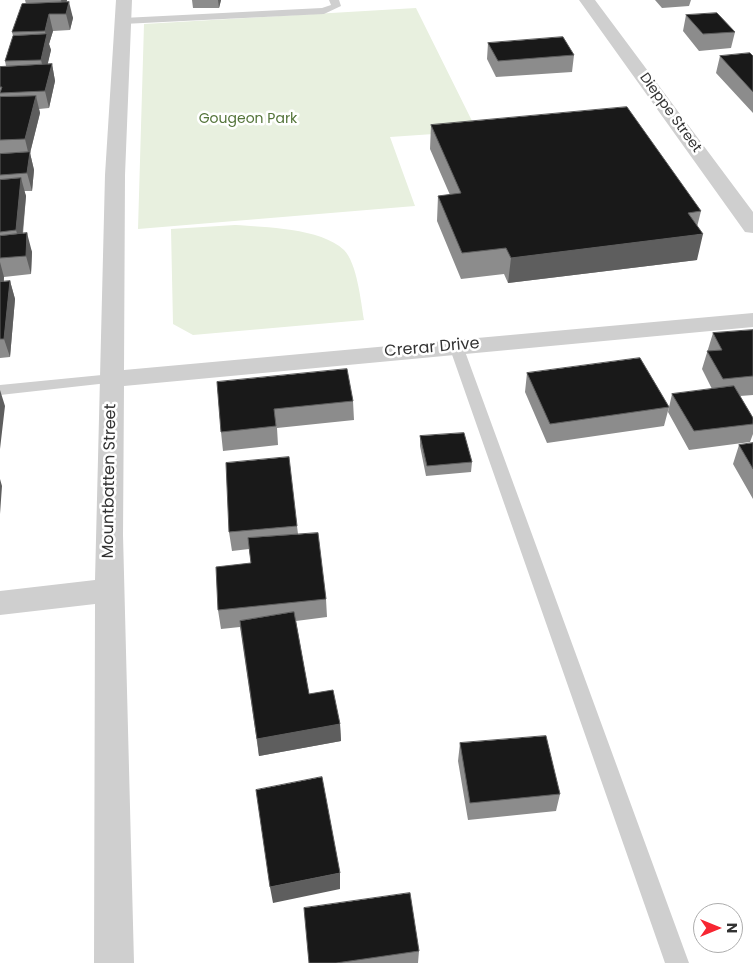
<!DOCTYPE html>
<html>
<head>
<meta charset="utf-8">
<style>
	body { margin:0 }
	#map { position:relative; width:753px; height:963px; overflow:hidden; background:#fff; font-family:Poppins,sans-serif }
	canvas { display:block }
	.north { position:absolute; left:693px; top:903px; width:50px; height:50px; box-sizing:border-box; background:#fff; border:1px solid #adadad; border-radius:50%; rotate:90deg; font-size:14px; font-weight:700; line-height:20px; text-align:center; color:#323232 }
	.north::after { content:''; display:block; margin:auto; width:18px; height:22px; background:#f72632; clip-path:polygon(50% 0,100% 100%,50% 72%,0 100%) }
</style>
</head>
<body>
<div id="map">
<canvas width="753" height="963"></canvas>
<div class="north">N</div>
</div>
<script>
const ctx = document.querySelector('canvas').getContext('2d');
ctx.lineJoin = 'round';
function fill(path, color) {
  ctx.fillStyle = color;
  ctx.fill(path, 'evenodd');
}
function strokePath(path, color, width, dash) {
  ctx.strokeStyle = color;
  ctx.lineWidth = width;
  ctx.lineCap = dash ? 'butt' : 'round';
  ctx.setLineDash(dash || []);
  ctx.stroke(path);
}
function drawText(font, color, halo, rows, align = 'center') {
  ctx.font = font + ' Poppins,sans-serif';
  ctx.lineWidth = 5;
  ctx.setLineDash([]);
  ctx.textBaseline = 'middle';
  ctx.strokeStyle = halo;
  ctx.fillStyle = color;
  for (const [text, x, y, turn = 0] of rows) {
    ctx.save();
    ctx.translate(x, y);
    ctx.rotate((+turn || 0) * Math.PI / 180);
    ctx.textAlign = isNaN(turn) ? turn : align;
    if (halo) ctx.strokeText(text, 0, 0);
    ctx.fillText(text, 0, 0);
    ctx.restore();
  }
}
fill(new Path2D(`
	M 416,8 L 477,131 L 390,137 L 415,206 L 138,229 L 144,24 Z
	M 235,225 C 264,227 321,228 344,250 C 357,263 361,302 364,320 L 193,335 L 173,324 L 171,229 Z`), '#e8f0df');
fill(new Path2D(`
	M 329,0 L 339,0 L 341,6 L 324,14 L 123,24 L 118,21 L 123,18 L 322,8 L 331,5 Z
	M 456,341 L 461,343 L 463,346 L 689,963 L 665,963 L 449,346 L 451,343 Z
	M 112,374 L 117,376 L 119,379 L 117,382 L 0,395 L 0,385 Z`), '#cfcfcf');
fill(new Path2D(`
	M 116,0 L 132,0 L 125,175 L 124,370 L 753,313 L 753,327 L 124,386 L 123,535 L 134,963 L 94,963 L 95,604 L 0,615 L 0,591 L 95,580 L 105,175 Z
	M 579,0 L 595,0 L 753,212 L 753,233 L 745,232 Z`), '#cfcfcf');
fill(new Path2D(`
	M 25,0 L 67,0 L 66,2 L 73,18 L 70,30 L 53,31 L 49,44 L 51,50 L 47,65 L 52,64 L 55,81 L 49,108 L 39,109 L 40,113 L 30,153 L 34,170 L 32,191 L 24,191 L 26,196 L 23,234 L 32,252 L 31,274 L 4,277 L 4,282 L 10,281 L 15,299 L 10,357 L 0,358 L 0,67 L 6,66 L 5,61 L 13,36 L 12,32 L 26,4 Z
	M 192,0 L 221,0 L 219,8 L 193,8 Z
	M 655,0 L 691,0 L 689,6 L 662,8 Z
	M 686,15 L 735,32 L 731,48 L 699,51 L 683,31 Z
	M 488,43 L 574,55 L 572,72 L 496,77 L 487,59 Z
	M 720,56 L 753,56 L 753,113 L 716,73 Z
	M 431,125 L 701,211 L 697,227 L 697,260 L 508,283 L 504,274 L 461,279 L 437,221 L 438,196 L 450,195 L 430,149 Z
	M 753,330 L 753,395 L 740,396 L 753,418 L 753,434 L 750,442 L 689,450 L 668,412 L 672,394 L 712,389 L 702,369 L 713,333 Z
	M 527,373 L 669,407 L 664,426 L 547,443 L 525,392 Z
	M 217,382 L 353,401 L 354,420 L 277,428 L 278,445 L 223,451 L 221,432 Z
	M 420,436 L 472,462 L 471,472 L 426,476 L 420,446 Z
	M 753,443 L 753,499 L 733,464 L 739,445 Z
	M 297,526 L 298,534 L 326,599 L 327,617 L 296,621 L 309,694 L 340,724 L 341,741 L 259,756 L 240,627 L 221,629 L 218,610 L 251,563 L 249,549 L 232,551 L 229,532 Z
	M 460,743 L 560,794 L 556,811 L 468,820 L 458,761 Z
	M 419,951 L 418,963 L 309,963 Z`), '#8c8c8c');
fill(new Path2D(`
	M 61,0 L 67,0 L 64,13 Z
	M 218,0 L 221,0 L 219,8 Z
	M 69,2 L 73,18 L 70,30 L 66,14 Z
	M 49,14 L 53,31 L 49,44 L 51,50 L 45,76 L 41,60 L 46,38 L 45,31 Z
	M 52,64 L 55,81 L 49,108 L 45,91 Z
	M 36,96 L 40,113 L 30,153 L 34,170 L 32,191 L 27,173 L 29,156 L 25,139 Z
	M 21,178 L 26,196 L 21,248 L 16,230 Z
	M 27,233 L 32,252 L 31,274 L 26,256 Z
	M 703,234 L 697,260 L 508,283 L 511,258 Z
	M 0,262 L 4,277 L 2,296 L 0,289 Z
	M 10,281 L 15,299 L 10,357 L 4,339 Z
	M 0,390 L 5,406 L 0,449 Z
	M 0,479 L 2,486 L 0,514 Z
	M 340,724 L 341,741 L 259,756 L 257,739 Z
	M 340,873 L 340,889 L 273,903 L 270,887 Z`), '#5e5e5e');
const building = new Path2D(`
	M 69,2 L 66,14 L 49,14 L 45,31 L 12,32 L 22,4 Z
	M 717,13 L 735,32 L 703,34 L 686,15 Z
	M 47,34 L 41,60 L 5,61 L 13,36 Z
	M 563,37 L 574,55 L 498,61 L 488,43 Z
	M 750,53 L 753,56 L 753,92 L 720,56 Z
	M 52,64 L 45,91 L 0,93 L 2,87 L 0,87 L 0,67 Z
	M 36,96 L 25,139 L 0,140 L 0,97 Z
	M 627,107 L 701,211 L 688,213 L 703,234 L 511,258 L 506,248 L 462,253 L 438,196 L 461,193 L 431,125 Z
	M 30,152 L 27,173 L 0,175 L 0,154 Z
	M 21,178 L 16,230 L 0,232 L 0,180 Z
	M 27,233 L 26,256 L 0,258 L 0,236 Z
	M 10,281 L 4,339 L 0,339 L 0,282 Z
	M 753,330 L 753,376 L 723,379 L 707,351 L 722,350 L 713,333 Z
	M 640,358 L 669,407 L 550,424 L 527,373 Z
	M 347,369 L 353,401 L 274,409 L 276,426 L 221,432 L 217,382 Z
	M 734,386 L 753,418 L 753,424 L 694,431 L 672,394 Z
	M 464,433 L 472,462 L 427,466 L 420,436 Z
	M 753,443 L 753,469 L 739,445 Z
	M 289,457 L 297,526 L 229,532 L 226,463 Z
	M 318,533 L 326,599 L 218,610 L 216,567 L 251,563 L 248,538 Z
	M 294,612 L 309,694 L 333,690 L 340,724 L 257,739 L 240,621 Z
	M 546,736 L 560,794 L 470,803 L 460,743 Z
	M 322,777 L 340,873 L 270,887 L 256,790 Z
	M 410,893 L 419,951 L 336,963 L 309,963 L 304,908 Z`);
fill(building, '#191919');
strokePath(building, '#5e5e5e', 1);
drawText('14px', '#323232', '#fff', [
	["Dieppe Street",670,113,54]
]);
drawText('14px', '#54743a', '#fff', [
	["Gougeon Park",248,119]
]);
drawText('16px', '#323232', '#fff', [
	["Crerar Drive",432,348,-5],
	["Mountbatten Street",110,481,-89]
]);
</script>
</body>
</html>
